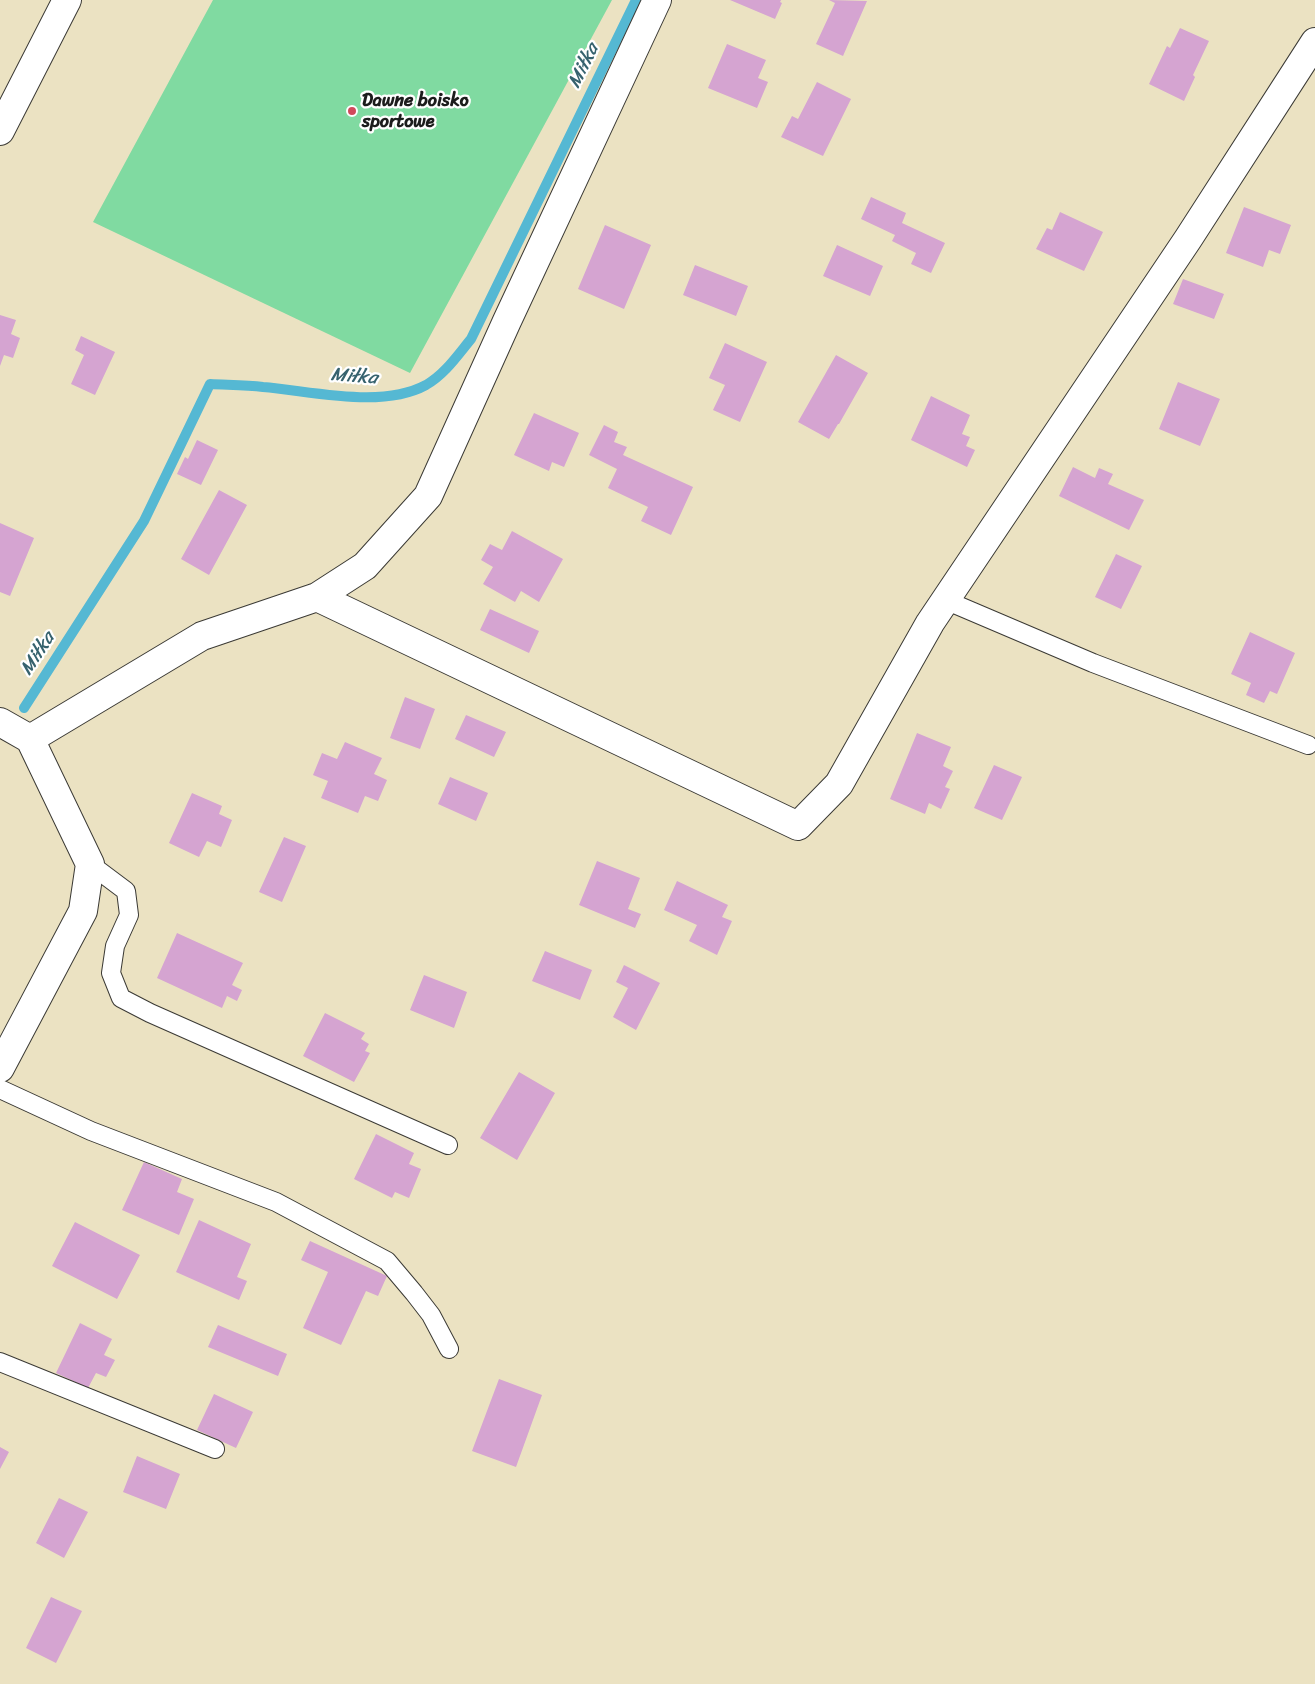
<!DOCTYPE html>
<html>
<head>
<meta charset="utf-8">
<style>
	body { margin:0 }
	canvas { display:block; background:#ebe2c2 }
</style>
</head>
<body>
<canvas width="1315" height="1684"></canvas>
<script>
const ctx = document.querySelector('canvas').getContext('2d');
ctx.lineJoin = 'round';
function fill(path, color) {
  ctx.fillStyle = color;
  ctx.fill(path, 'evenodd');
}
function strokePath(path, color, width, dash) {
  ctx.strokeStyle = color;
  ctx.lineWidth = width;
  ctx.lineCap = dash ? 'butt' : 'round';
  ctx.setLineDash(dash || []);
  ctx.stroke(path);
}
function drawText(font, color, halo, rows, align = 'center') {
  ctx.font = font + ' Sriracha,sans-serif';
  ctx.lineWidth = 4.5;
  ctx.setLineDash([]);
  ctx.textBaseline = 'middle';
  ctx.strokeStyle = halo;
  ctx.fillStyle = color;
  for (const [text, x, y, turn = 0] of rows) {
    ctx.save();
    ctx.translate(x, y);
    ctx.rotate((+turn || 0) * Math.PI / 180);
    ctx.textAlign = isNaN(turn) ? turn : align;
    if (halo) ctx.strokeText(text, 0, 0);
    ctx.fillText(text, 0, 0);
    ctx.restore();
  }
}
fill(new Path2D(`
	M 213,0 L 612,0 L 410,373 L 93,222 Z`), '#80daa1');
strokePath(new Path2D(`
	M 24,708 L 144,521 L 210,384 C 228,385 246,385 263,387 C 312,391 382,409 426,385 C 445,374 457,356 471,339 L 636,0`), '#55b8d3', 10);
fill(new Path2D(`
	M 730,0 L 781,0 L 780,2 L 782,3 L 775,19 Z
	M 829,0 L 867,1 L 843,56 L 816,44 L 835,3 Z
	M 1180,28 L 1209,41 L 1193,75 L 1195,77 L 1184,101 L 1149,84 L 1167,46 L 1170,48 Z
	M 727,44 L 766,60 L 758,78 L 768,82 L 757,108 L 708,88 Z
	M 817,82 L 851,99 L 823,156 L 781,137 L 792,116 L 798,119 Z
	M 871,197 L 906,213 L 902,223 L 945,243 L 931,273 L 911,264 L 916,253 L 892,241 L 895,235 L 861,219 Z
	M 1244,207 L 1291,225 L 1280,254 L 1269,250 L 1263,267 L 1226,253 Z
	M 1060,212 L 1103,232 L 1084,271 L 1036,249 L 1047,228 L 1052,230 Z
	M 605,225 L 651,245 L 624,309 L 578,289 Z
	M 837,245 L 883,266 L 870,296 L 823,276 Z
	M 695,265 L 748,286 L 736,316 L 683,295 Z
	M 1183,279 L 1224,294 L 1214,319 L 1173,304 Z
	M 0,315 L 16,320 L 11,334 L 20,338 L 13,358 L 4,355 L 0,366 Z
	M 81,336 L 115,352 L 95,395 L 71,384 L 84,355 L 75,350 Z
	M 725,343 L 767,362 L 740,422 L 713,410 L 725,385 L 709,378 Z
	M 836,355 L 868,373 L 839,424 L 838,424 L 829,439 L 798,422 Z
	M 1178,382 L 1220,399 L 1200,446 L 1159,429 Z
	M 931,396 L 970,415 L 962,434 L 970,437 L 966,446 L 975,450 L 967,467 L 911,440 Z
	M 534,413 L 579,433 L 564,467 L 552,462 L 549,471 L 514,455 Z
	M 604,425 L 618,432 L 614,442 L 627,447 L 623,455 L 693,487 L 671,535 L 641,521 L 648,507 L 608,488 L 617,469 L 589,455 Z
	M 197,440 L 218,450 L 201,485 L 177,474 L 185,457 L 188,459 Z
	M 1073,467 L 1095,478 L 1099,468 L 1113,474 L 1108,484 L 1144,500 L 1129,530 L 1059,496 Z
	M 219,490 L 247,505 L 209,575 L 181,559 Z
	M 0,523 L 34,538 L 10,596 L 0,592 Z
	M 512,531 L 563,559 L 539,602 L 521,591 L 515,602 L 483,584 L 493,567 L 481,560 L 490,544 L 502,550 Z
	M 1116,554 L 1142,566 L 1121,609 L 1095,597 Z
	M 490,609 L 539,631 L 529,653 L 480,630 Z
	M 1250,632 L 1295,653 L 1277,694 L 1270,691 L 1264,703 L 1246,695 L 1251,683 L 1231,674 Z
	M 405,697 L 435,709 L 420,749 L 390,738 Z
	M 466,715 L 506,732 L 494,757 L 455,739 Z
	M 917,733 L 951,747 L 943,766 L 953,771 L 945,787 L 950,789 L 941,809 L 929,803 L 925,814 L 890,799 Z
	M 345,742 L 382,758 L 374,774 L 387,780 L 378,801 L 365,796 L 358,813 L 321,798 L 328,781 L 313,775 L 322,753 L 337,759 Z
	M 994,765 L 1022,777 L 1002,820 L 974,808 Z
	M 450,777 L 488,793 L 476,821 L 438,804 Z
	M 192,793 L 222,806 L 219,814 L 232,820 L 221,847 L 207,841 L 199,857 L 169,843 Z
	M 284,837 L 306,846 L 282,902 L 259,892 Z
	M 597,861 L 640,878 L 628,909 L 641,914 L 635,928 L 579,905 Z
	M 677,881 L 728,905 L 722,917 L 732,921 L 717,955 L 689,941 L 697,925 L 664,910 Z
	M 177,933 L 243,963 L 232,985 L 242,990 L 237,1001 L 227,996 L 222,1008 L 157,978 Z
	M 545,951 L 592,970 L 580,1000 L 532,981 Z
	M 624,965 L 660,983 L 636,1030 L 613,1017 L 628,988 L 616,982 Z
	M 424,975 L 467,992 L 454,1028 L 410,1010 Z
	M 325,1013 L 365,1033 L 361,1039 L 369,1044 L 365,1051 L 370,1053 L 354,1082 L 303,1056 Z
	M 519,1072 L 555,1093 L 517,1160 L 480,1138 Z
	M 376,1134 L 414,1153 L 409,1164 L 421,1169 L 409,1198 L 395,1192 L 392,1198 L 354,1179 Z
	M 144,1162 L 182,1179 L 177,1192 L 194,1199 L 179,1235 L 122,1210 Z
	M 199,1220 L 251,1244 L 237,1277 L 247,1281 L 239,1300 L 176,1272 Z
	M 75,1222 L 140,1255 L 117,1299 L 52,1266 Z
	M 310,1241 L 387,1276 L 378,1296 L 366,1291 L 341,1345 L 303,1328 L 328,1272 L 301,1260 Z
	M 80,1323 L 112,1339 L 104,1355 L 115,1360 L 106,1377 L 96,1373 L 88,1388 L 56,1373 Z
	M 218,1325 L 287,1354 L 278,1376 L 208,1347 Z
	M 499,1379 L 542,1395 L 516,1467 L 472,1451 Z
	M 214,1394 L 253,1412 L 236,1448 L 197,1430 Z
	M 0,1447 L 9,1452 L 0,1469 Z
	M 137,1456 L 180,1474 L 166,1509 L 123,1492 Z
	M 59,1498 L 88,1512 L 64,1558 L 36,1543 Z
	M 51,1597 L 82,1611 L 56,1663 L 26,1648 Z`), '#d5a4d1');
const service = new Path2D(`
	M 945,600 L 1093,663 L 1308,745
	M 90,864 L 126,891 L 129,915 L 115,946 L 111,973 L 121,998 L 150,1013 L 448,1145
	M 0,1089 L 91,1131 L 276,1202 L 387,1261 L 414,1293 L 431,1315 L 449,1349
	M 0,1362 L 215,1449`);
const minor = new Path2D(`
	M 317,597 L 365,566 L 428,496 L 507,321 L 657,0
	M 0,722 L 30,739 L 90,864 L 83,911 L 0,1068
	M 30,739 L 202,636 L 317,597 L 798,826 L 839,784 L 930,623 L 1188,239 L 1315,42`);
const tertiary = new Path2D(`
	M 0,131 L 67,0`);
strokePath(service, '#3b3a35', 20);
strokePath(minor, '#3b3a35', 30);
strokePath(tertiary, '#3b3a35', 30);
strokePath(service, '#fff', 18);
strokePath(minor, '#fff', 28);
strokePath(tertiary, '#fff', 28);
for (const [x, y, r, color] of [
	[352,111,5,"#d1495b"]
]) {
  const dot = new Path2D();
  dot.arc(x, y, r, 0, 2 * Math.PI);
  ctx.fillStyle = color;
  ctx.fill(dot);
  strokePath(dot, '#fff', 2);
}
drawText('bold 18px', '#1c1c1c', '#fff', [
	["Dawne boisko",362,101],
	["sportowe",362,122]
], 'left');
drawText('italic 19px', '#36626e', '#fff', [
	["Miłka",584,66,-64],
	["Miłka",354,377,4],
	["Miłka",38,654,-57]
]);
</script>
</body>
</html>
